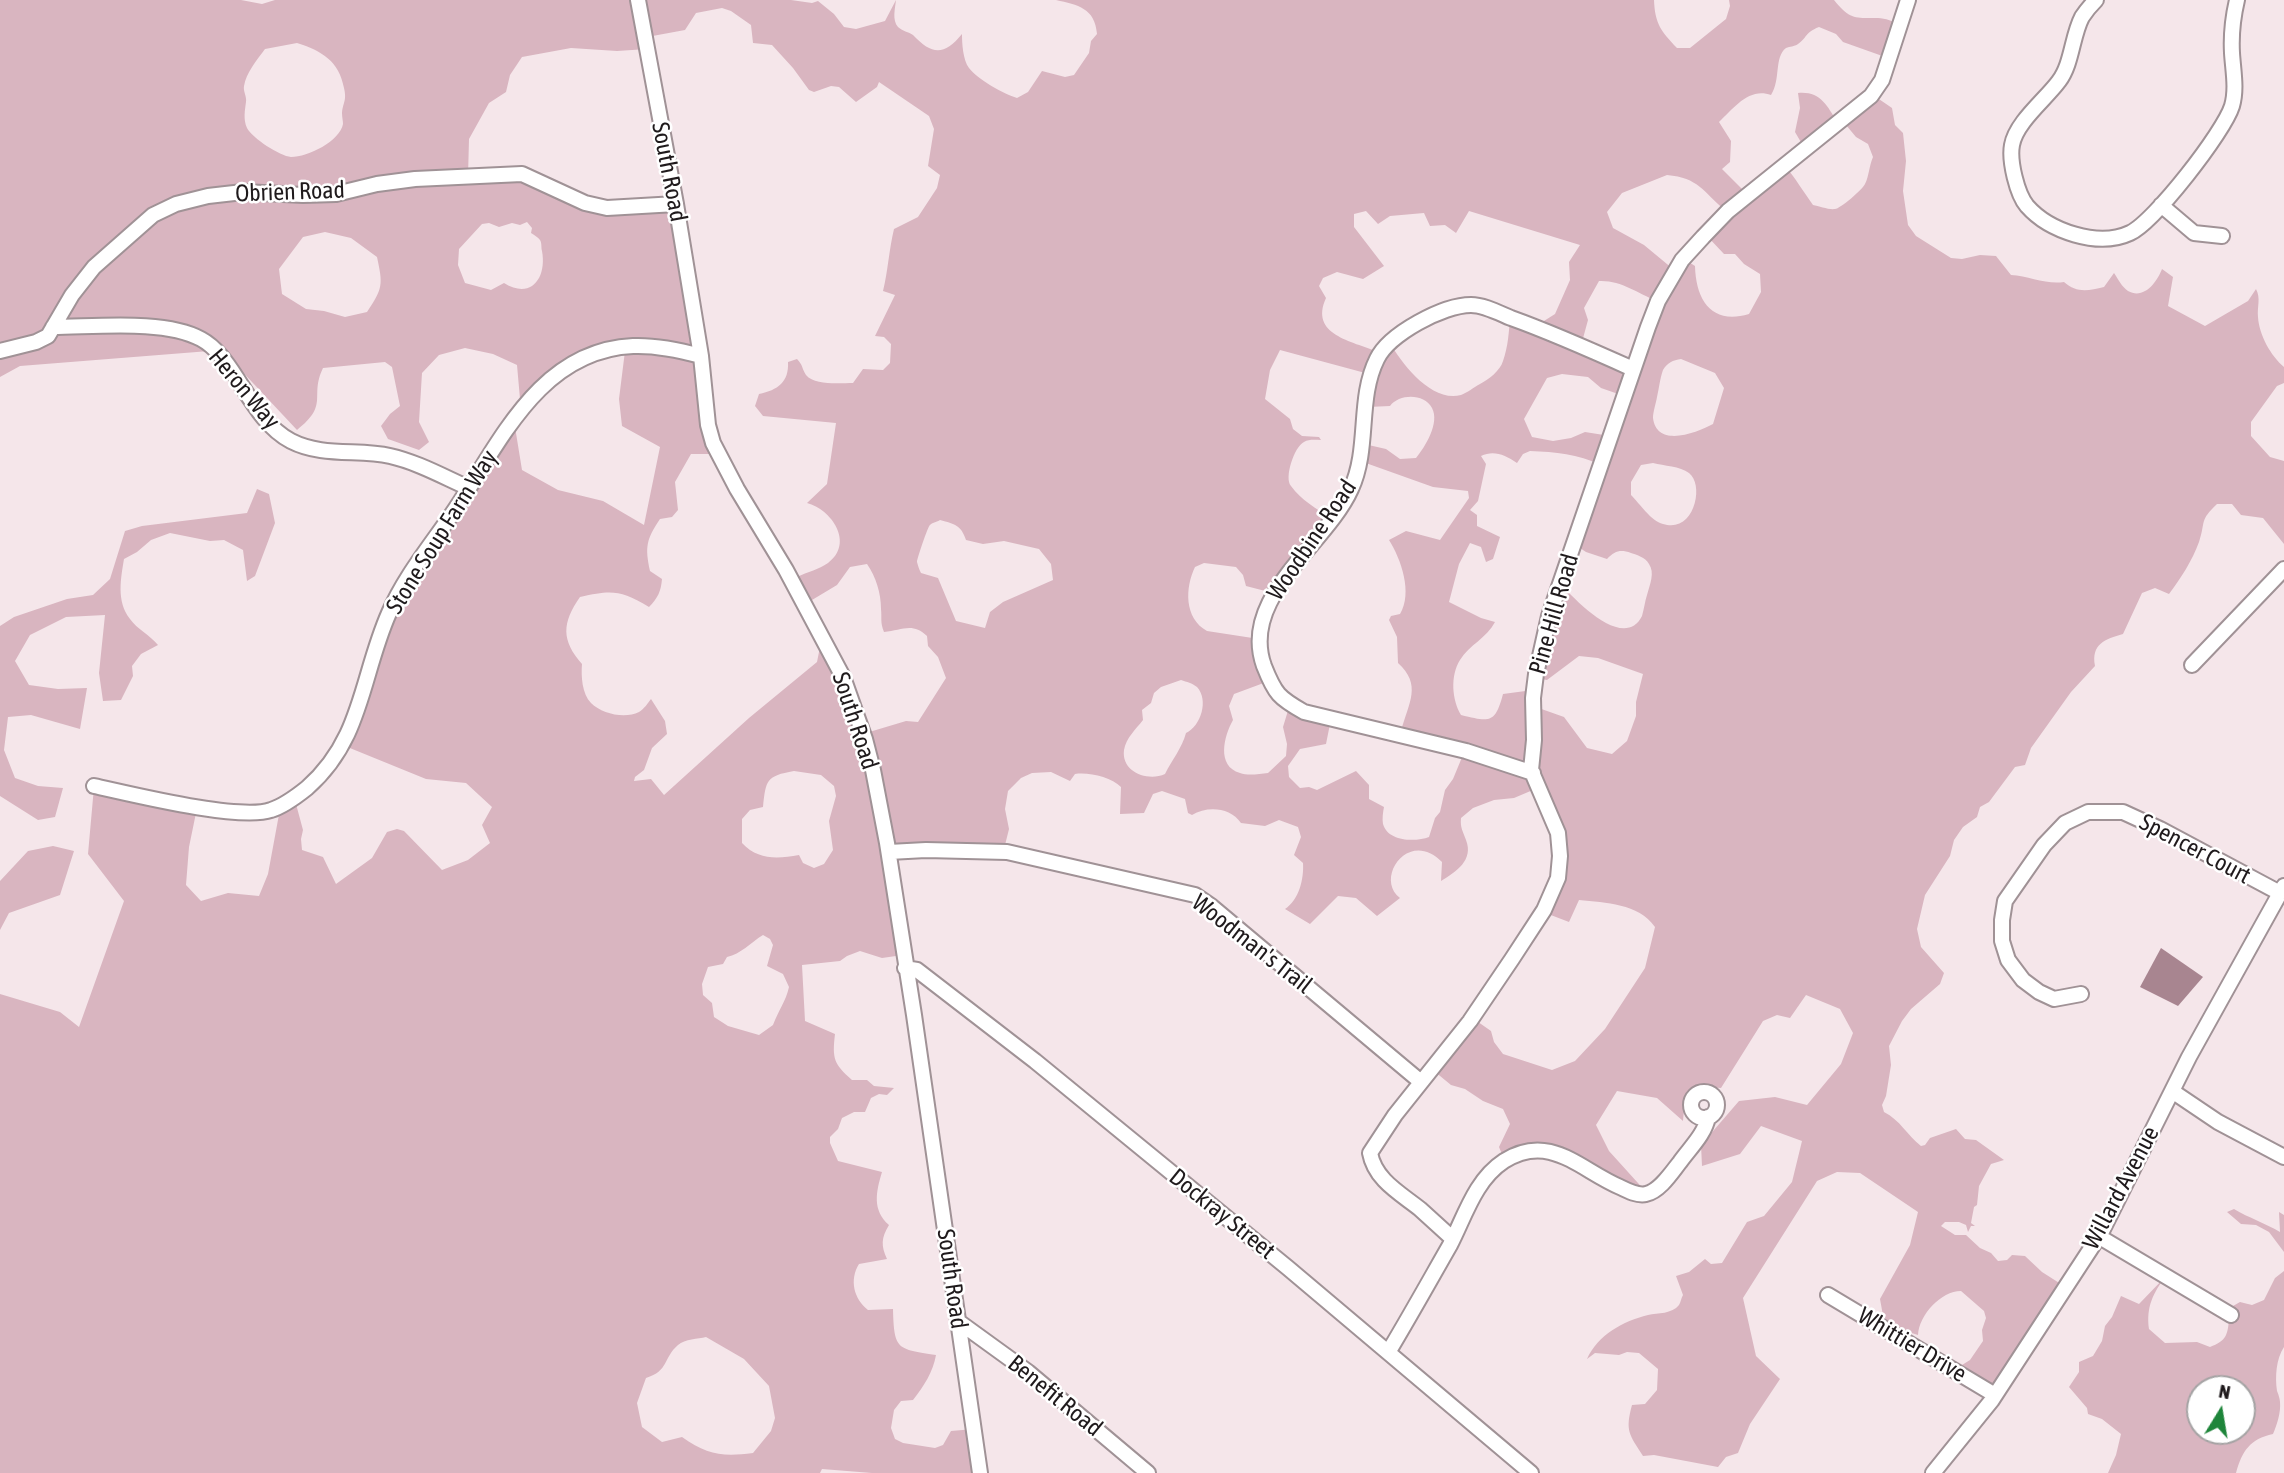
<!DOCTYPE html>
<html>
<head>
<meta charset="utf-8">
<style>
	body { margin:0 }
	#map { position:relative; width:2284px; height:1473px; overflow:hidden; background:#f5e6ea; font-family:"Asap Condensed",sans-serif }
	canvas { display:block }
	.north { position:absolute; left:2186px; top:1375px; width:70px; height:70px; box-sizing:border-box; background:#fff; border:2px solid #a5a3a4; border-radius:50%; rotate:11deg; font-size:19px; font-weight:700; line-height:28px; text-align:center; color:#1f1a1c }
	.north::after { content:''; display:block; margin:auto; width:24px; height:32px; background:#1e853a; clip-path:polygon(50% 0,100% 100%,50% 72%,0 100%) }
</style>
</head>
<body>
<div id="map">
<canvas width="2284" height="1473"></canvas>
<div class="north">N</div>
</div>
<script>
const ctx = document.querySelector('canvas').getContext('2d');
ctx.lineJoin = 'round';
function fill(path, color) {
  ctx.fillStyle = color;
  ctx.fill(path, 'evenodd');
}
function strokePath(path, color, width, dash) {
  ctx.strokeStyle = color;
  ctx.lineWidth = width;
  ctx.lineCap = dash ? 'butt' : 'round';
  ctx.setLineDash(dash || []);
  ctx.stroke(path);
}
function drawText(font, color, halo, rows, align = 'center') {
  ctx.font = font + ' "Asap Condensed",sans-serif';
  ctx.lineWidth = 5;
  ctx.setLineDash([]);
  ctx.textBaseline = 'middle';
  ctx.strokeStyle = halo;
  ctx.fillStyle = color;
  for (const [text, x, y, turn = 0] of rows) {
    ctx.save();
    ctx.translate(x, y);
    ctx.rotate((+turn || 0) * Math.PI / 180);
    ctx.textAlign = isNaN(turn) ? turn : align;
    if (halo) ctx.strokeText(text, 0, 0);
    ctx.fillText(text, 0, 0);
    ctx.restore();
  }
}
fill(new Path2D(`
	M 0,0 L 241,0 L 262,4 L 275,0 L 791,0 L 812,3 L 818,1 L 834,14 L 844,27 L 856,29 L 885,21 L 896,0 C 895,9 892,20 898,27 C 902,31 909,32 913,35 C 932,55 944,56 962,34 C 962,44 963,60 969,68 C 977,79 1004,94 1017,98 L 1028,92 L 1042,71 L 1065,77 L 1074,75 L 1089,53 L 1091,41 L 1097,34 C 1095,8 1078,5 1056,0 L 1654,0 C 1655,24 1661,31 1677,48 L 1690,48 L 1726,19 L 1730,6 L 1729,0 L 1834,0 C 1850,20 1855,18 1878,18 C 1885,18 1894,22 1900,24 L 1888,58 L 1843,42 L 1836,34 L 1819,27 C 1804,33 1808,37 1798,44 C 1794,47 1790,46 1786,48 C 1774,57 1781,80 1771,95 C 1749,87 1734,108 1719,122 L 1731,141 L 1730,162 L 1722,169 L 1746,193 L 1785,166 C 1796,179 1803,191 1813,205 C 1819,206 1829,210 1835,209 C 1840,209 1863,189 1865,184 C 1869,176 1869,166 1873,157 L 1868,144 L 1856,137 L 1841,119 L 1873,95 L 1892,108 L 1895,125 L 1903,133 L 1906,161 L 1903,191 L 1908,225 L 1916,236 L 1951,258 L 1962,259 L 1980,255 L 1996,256 L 2011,275 C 2029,276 2047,285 2064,282 C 2076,293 2088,291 2104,287 L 2114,273 C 2118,279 2122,287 2128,291 C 2144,300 2157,282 2162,269 L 2173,277 L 2168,306 L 2205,326 L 2248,301 L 2256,289 C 2261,298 2257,307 2258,317 C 2259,335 2271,356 2284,367 L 2284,383 L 2277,386 L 2251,422 L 2251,436 L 2270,457 L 2284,461 L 2284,544 L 2263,518 L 2241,515 L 2232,504 L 2217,504 C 2199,521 2206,521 2199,542 C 2192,561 2181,578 2169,594 L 2155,588 L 2142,593 L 2123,634 C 2105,639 2091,644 2095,666 L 2071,692 L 2031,748 L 2025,765 L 2015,767 L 1989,802 L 1980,807 L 1977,817 L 1963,827 L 1954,840 L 1950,856 L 1925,895 L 1917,929 L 1921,947 L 1944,973 L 1940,984 L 1911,1009 L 1902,1021 L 1889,1046 L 1891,1065 L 1886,1096 L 1882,1105 L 1884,1112 C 1900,1120 1907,1135 1921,1146 L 1925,1145 L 1930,1138 L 1956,1129 L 1965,1139 L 1976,1140 L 2004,1160 L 1991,1164 L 1979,1186 L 1977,1205 L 1974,1207 L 1971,1223 L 1975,1226 L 1971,1226 L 1968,1232 L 1966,1225 L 1959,1222 L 1945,1222 L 1941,1226 L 1955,1235 L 1966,1235 L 1980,1248 L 1991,1253 L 1998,1261 L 2007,1260 L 2012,1255 L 2025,1256 L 2042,1272 L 2064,1286 L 1996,1392 L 1972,1377 L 1968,1369 L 1962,1365 L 1970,1360 L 1983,1341 L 1982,1330 L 1986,1318 L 1984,1311 L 1961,1291 C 1941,1291 1919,1315 1918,1335 L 1896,1328 L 1886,1332 L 1880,1299 L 1910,1245 L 1918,1212 L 1860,1173 L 1837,1172 L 1817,1181 L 1743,1298 L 1756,1356 L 1780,1379 L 1750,1424 L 1738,1453 L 1726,1457 L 1718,1467 L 1654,1455 L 1643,1456 C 1629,1434 1625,1431 1632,1405 L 1645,1404 L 1657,1390 L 1658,1369 L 1639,1353 L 1627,1352 L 1619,1355 L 1595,1353 L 1587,1359 C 1598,1335 1623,1321 1648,1315 C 1658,1313 1672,1314 1679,1305 C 1681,1302 1681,1298 1683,1295 L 1676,1276 L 1689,1272 L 1705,1259 L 1711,1264 L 1722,1263 L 1747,1222 L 1764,1216 L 1792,1182 L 1802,1141 L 1761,1126 L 1740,1154 L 1702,1166 L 1701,1145 L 1739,1101 L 1775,1097 L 1807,1105 L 1841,1064 L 1853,1033 L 1840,1009 L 1806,995 L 1790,1018 L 1777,1015 L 1763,1021 L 1721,1088 C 1689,1086 1686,1090 1683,1121 L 1657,1098 L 1617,1091 L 1596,1125 L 1609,1151 L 1647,1193 L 1557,1150 L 1504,1159 L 1499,1147 L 1510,1124 L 1503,1109 L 1483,1101 L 1465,1089 L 1451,1085 L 1434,1071 L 1471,1017 L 1491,1031 L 1494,1042 L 1503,1054 L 1552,1070 L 1575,1061 L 1605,1029 L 1645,968 L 1655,927 C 1638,903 1606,903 1579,900 L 1569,922 L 1543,912 L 1560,859 L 1540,787 L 1514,798 L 1494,800 L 1473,808 L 1461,818 C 1460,828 1463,831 1466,840 C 1474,860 1456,872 1441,881 L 1442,862 C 1409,828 1374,878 1400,898 L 1377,916 L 1356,898 L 1338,896 L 1310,924 L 1285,909 C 1299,900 1304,879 1303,863 L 1294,855 L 1301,837 L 1298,827 L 1279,820 L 1265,826 L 1241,823 C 1230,807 1207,806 1192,815 L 1188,813 L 1185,799 L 1162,791 L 1153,794 L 1144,813 L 1120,814 L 1121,787 C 1111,777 1089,772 1075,774 L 1070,781 L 1051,772 L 1032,773 L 1021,778 L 1008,791 L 1005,809 L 1009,829 L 1004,849 L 891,850 L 903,955 L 882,958 L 860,951 L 847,956 L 840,961 L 802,965 L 805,1021 L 835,1034 C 832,1059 834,1064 852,1080 L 867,1080 L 874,1086 L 894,1088 L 887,1095 L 879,1094 L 871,1098 L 865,1112 L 854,1112 L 842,1118 L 838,1129 L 830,1137 L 830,1143 L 838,1161 L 882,1172 C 876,1192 872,1210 889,1225 C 881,1238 881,1246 887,1259 L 859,1264 C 849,1280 854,1299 868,1310 L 893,1309 C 894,1350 897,1349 936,1355 C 933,1372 924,1386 913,1400 L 901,1401 L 894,1410 L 891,1428 L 895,1439 L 903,1443 L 935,1448 L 943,1445 L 951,1431 L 974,1429 L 978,1473 L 872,1473 L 822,1469 L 820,1473 L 0,1473 L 0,994 L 60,1012 L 79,1027 L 124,901 L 88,854 L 94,787 L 197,808 L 189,847 L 186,885 L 201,901 L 228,893 L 259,896 L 268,874 L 280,809 L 296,804 L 303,830 L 301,839 L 302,850 L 323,857 L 336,884 L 372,858 L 387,832 L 397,829 L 404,831 L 442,870 L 468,860 L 490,843 L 482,825 L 492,807 L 466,783 L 426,779 L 340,744 L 396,590 L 515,427 L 522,470 L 558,490 L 603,501 L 644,525 L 660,447 L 622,426 L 619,399 L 626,343 L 554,369 L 520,399 L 517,365 L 493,354 L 465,348 L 439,355 L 422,373 L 419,422 L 429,442 L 419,450 L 388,439 L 381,426 L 390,414 L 400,406 L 392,367 L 385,362 L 323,368 C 309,397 330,404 297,430 L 222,350 L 20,366 L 0,377 ZM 722,8 L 731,11 L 751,25 L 753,43 L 772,45 L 793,68 L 809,90 L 814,92 L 831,86 L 839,87 L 856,102 L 877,87 L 879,82 L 929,116 L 934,129 L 928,166 L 940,175 L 937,188 L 918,217 L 894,229 C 889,250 888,270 883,291 L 895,295 L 875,336 L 884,337 L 891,344 L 890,363 L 883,370 L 863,369 L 853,383 C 841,383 815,386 806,375 C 802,369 803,365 797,359 L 788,362 C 789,382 778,390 759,394 L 755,406 L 763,416 L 836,423 L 827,484 L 807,503 C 831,509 855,543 828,563 C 820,569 807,572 797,577 L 807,603 L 837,585 L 850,567 L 867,564 C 876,577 881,593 881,609 C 882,619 880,622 884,632 C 902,630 913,622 927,636 L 928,646 L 938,657 L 946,678 L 918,722 L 906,721 L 866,733 L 822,637 L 817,662 L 749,718 L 664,795 L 651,779 L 634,781 L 635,777 L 644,770 L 652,748 L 667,734 L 665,721 L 651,699 C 648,703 644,709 639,712 C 625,719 602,714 591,703 C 582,694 581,676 582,664 C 561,640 562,623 580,597 C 612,590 620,590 649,607 C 658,598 661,591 662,579 L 650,571 C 645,547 646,540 660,519 L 672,517 L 678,510 L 675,482 L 691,454 L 719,454 L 675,202 L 583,207 L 533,181 L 468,177 L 469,139 L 489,103 L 506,92 L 510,75 L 522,57 L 571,48 L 617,51 L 647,49 L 647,37 L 685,30 L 696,13 ZM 297,43 C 322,51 339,61 344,88 C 347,101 343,102 342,113 C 342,117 343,121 343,124 C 340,141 308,157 291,157 C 280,156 252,138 247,128 C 243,119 245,110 246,102 C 247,97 243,91 244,86 C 246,73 257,60 265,49 ZM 1667,175 C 1699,178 1702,191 1725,210 L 1707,236 L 1724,254 L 1735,254 L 1744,264 L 1760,274 L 1761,292 L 1749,314 C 1712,325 1696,301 1695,266 L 1684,259 L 1673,269 L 1644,245 L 1613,228 L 1607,212 L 1622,193 ZM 1366,211 L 1378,224 L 1390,216 L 1424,213 L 1430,226 L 1445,225 L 1456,233 L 1469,211 L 1580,245 L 1569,262 L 1570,280 L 1555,314 L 1536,326 L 1510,317 C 1509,332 1508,347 1503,361 C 1500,371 1489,379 1480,384 C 1474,387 1467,393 1461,395 C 1432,403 1402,364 1390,343 L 1378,352 C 1352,341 1309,335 1326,298 L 1319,286 L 1323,278 L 1337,272 L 1363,279 L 1384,266 L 1354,227 L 1354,214 ZM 527,222 L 532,228 L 531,233 C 534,235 538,237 540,240 C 542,243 541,248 542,251 C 547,278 531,300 504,283 L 491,290 L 465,283 L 458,265 L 459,249 L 482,224 L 489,223 L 499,227 L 512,223 L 520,225 ZM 325,232 L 351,238 L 377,257 C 383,285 383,288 367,312 L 345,317 L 324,311 L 306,309 L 282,294 L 279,269 L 303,237 ZM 1599,281 C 1621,280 1637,293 1657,301 L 1633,367 L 1582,342 L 1588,320 L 1584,308 ZM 1280,350 L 1369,374 L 1368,407 L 1390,406 C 1399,394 1424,393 1432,408 C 1440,423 1425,447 1416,458 L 1400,459 L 1386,449 L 1364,444 L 1363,462 L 1433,487 L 1468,491 L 1469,498 L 1440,540 L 1406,531 L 1389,540 C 1401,559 1413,593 1400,614 L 1391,616 L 1389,620 L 1397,637 L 1398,663 C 1422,685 1409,702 1401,731 L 1465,750 L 1453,779 L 1445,790 L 1440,812 L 1435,818 L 1429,837 C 1416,842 1388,842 1383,824 C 1382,819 1383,812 1384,807 L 1369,799 L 1369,785 L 1356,771 L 1317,790 L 1309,787 L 1300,788 L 1289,777 L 1288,766 L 1300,749 L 1326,744 L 1331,719 L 1290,704 L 1283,727 L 1287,744 L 1286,756 L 1268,773 C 1259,774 1248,776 1240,773 C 1216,766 1224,736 1233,720 L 1229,706 L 1234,694 L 1269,681 L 1259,639 L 1207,631 C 1184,618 1185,588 1195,567 L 1204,563 L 1236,567 L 1243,575 L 1246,586 L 1273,593 L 1330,518 C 1316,508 1301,500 1291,486 C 1284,478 1294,447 1304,442 C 1309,439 1315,440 1321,440 L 1319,437 L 1302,436 L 1293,429 L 1290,419 L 1265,399 L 1270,370 ZM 1681,359 L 1715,373 L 1724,388 L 1713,424 C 1698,432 1657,449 1653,418 C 1653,412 1656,403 1657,397 C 1659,389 1660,378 1663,370 C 1667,363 1673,360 1681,359 ZM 1562,374 L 1588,377 L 1601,388 L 1624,396 L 1610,436 L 1585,432 L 1571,438 L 1553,441 L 1532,437 L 1524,419 L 1547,378 ZM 1530,451 C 1556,452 1577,454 1601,465 L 1574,544 L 1586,552 L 1607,559 C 1615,551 1620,549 1631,553 C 1637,555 1645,557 1649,564 C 1655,573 1650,584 1647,595 C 1645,601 1644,609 1642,616 C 1624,652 1574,599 1560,583 L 1536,678 L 1547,680 L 1579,656 L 1598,658 L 1643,674 L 1636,702 L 1636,716 L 1627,741 L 1612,754 L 1587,748 L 1564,717 L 1533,706 L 1533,690 L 1503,694 C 1495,724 1490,722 1461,715 C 1452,700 1450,676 1460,660 C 1469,645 1487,638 1495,622 L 1481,618 L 1449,602 L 1459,564 L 1470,543 L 1481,547 L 1486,562 L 1493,559 L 1500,537 L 1477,526 L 1477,515 L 1470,510 L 1478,501 L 1486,464 L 1481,456 C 1494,450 1505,455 1517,463 L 1523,454 ZM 1653,463 C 1664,466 1680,466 1689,473 C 1705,485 1694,534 1663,524 C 1651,521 1640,504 1631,495 L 1631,482 L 1641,465 ZM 940,520 C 955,524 961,525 966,540 L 983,544 L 1004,541 L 1039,549 L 1051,564 L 1053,580 L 1003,602 L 990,612 L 985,628 L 956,621 L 938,578 L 921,573 C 919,569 918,566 917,562 C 917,559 928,526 930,525 C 933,522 937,522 940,520 ZM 1181,680 C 1187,682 1192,683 1197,687 C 1209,700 1201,726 1186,733 C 1182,748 1172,760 1165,774 C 1148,782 1121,772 1124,750 C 1126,738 1136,729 1143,720 L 1142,710 L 1151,703 L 1154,693 L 1161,687 ZM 794,771 L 821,775 L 834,786 L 836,796 L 829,821 L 833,850 L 824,864 L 814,868 L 803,863 L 799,855 C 777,859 758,860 742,843 L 742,819 L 750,810 L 763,807 C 766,780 766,776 794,771 ZM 763,935 L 770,939 L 773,945 L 767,966 L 783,974 L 789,987 C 786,1001 778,1011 773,1025 L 759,1035 L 728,1026 L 714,1017 L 712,1003 L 703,995 L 702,984 L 708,967 L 723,964 L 727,957 C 741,954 750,943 763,935 ZM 706,1337 L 744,1359 L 769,1386 L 775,1418 L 771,1431 L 753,1453 C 723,1457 707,1455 682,1437 L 662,1442 L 642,1427 L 637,1403 L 646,1378 C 669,1371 663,1358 678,1345 C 685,1339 698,1339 706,1337 Z
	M 1798,93 C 1820,91 1827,105 1837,122 L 1802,144 L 1795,132 L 1800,108 Z
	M 257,489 L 269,494 L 275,523 L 255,576 L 247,581 L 243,550 L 224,540 L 210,541 L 170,533 L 151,540 L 137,552 L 124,559 C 121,578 116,601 130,619 C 137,629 150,635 158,645 L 141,654 L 132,666 L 133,676 L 121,700 L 103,701 L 99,673 L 105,615 L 66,617 L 30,635 L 15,661 L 29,685 L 58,689 L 87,688 L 80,729 L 31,715 L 8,717 L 4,750 L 15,778 L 38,786 L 63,788 L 55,817 L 38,820 L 0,796 L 0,626 L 14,617 L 67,599 L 93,595 L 110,579 L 125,531 L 142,526 L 247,513 Z
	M 53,846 L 74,851 L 60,895 L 9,913 L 0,930 L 0,881 L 28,851 Z
	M 2234,1209 C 2249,1218 2265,1223 2280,1232 L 2279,1212 L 2284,1215 L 2284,1252 L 2269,1232 L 2256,1225 L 2241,1224 L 2227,1212 Z
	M 2284,1271 L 2284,1347 C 2276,1359 2275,1377 2277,1391 C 2278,1393 2280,1399 2280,1402 C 2281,1412 2277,1425 2273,1434 C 2250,1439 2242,1451 2236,1473 L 2108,1473 L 2116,1455 L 2121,1434 L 2102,1419 L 2088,1414 L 2087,1408 L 2069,1387 L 2079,1372 L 2079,1362 L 2093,1356 L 2102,1341 L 2105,1326 L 2112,1317 L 2121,1296 L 2139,1304 L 2166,1276 C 2153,1293 2146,1307 2149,1329 L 2165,1343 L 2197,1342 L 2210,1347 C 2226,1341 2228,1335 2229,1318 L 2212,1302 L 2233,1306 L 2240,1302 L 2252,1305 L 2264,1300 L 2275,1278 ZM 2200,1389 L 2242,1389 L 2242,1431 L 2200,1431 Z`), '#d9b5c0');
fill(new Path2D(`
	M 2161,948 L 2203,977 L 2178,1006 L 2140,987 Z`), '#a88590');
const minor = new Path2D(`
	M 638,0 L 676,204 L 701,356 L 708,425 L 713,443 L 737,489 L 786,570 L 843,677 L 865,739 L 873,770 L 887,843 L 914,1015 L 980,1473
	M 2096,0 C 2091,5 2086,11 2082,17 C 2072,36 2072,64 2059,81 C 2046,99 2016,122 2012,145 C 2009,161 2017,194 2027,206 C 2049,231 2098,248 2130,233 C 2154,222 2224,132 2232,106 C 2237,89 2233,70 2232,53 C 2231,35 2233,17 2237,0
	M 2161,205 L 2194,233 L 2222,236
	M 53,327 C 94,327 165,319 201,339 C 216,347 227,363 236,377 C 251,400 266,428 291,441 C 322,457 358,449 390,456 C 417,462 444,477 469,488
	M 0,351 L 36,342 L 48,336 L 72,295 L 94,267 L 153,215 L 176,204 L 208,196 L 243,192 L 303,195 L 336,194 L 377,184 L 415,179 L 522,174 L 585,203 L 607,208 L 676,204
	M 2192,665 L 2284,569
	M 1533,773 L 1466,751 L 1304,712 C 1279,698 1275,694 1264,666 C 1239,597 1326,545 1351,489 C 1370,448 1357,399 1377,359 C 1389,334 1443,305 1471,305 C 1484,305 1499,313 1511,318 C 1553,333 1593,351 1633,369
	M 94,786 C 131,794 239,821 271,810 C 284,806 297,796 307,788 C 363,739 361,676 389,613 C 406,573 437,538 460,502 C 503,436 543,350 633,346 C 656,345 679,350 701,356
	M 889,852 L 926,850 L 1007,852 L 1195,895 L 1211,906 L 1421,1082
	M 905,968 L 917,970 L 1035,1061 L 1288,1268 L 1531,1473
	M 2081,994 L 2054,999 L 2039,992 L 2023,980 L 2008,960 L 2002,941 L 2002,920 L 2005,901 L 2044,845 L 2065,823 L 2088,812 L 2123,812 L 2160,829 L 2280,893
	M 2172,1091 L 2218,1122 L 2284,1157
	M1691 1105a13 13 0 1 1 26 0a13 13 0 1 1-26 0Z
	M 2098,1236 L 2231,1315
	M 1453,1239 C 1442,1229 1431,1219 1420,1209 C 1400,1193 1375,1180 1370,1153 L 1395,1115 L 1470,1021 L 1512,959 L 1544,910 L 1558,878 L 1560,856 L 1558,833 L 1531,770 L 1534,740 L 1533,698 L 1536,674 L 1549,616 L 1648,327 L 1658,301 L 1682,260 L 1703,237 L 1728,211 L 1871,96 L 1882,80 L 1908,0
	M 1828,1295 L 1995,1395
	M 959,1322 L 1028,1372 L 1148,1473
	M 1389,1351 C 1410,1316 1430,1280 1450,1245 C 1465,1216 1475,1180 1504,1161 C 1550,1132 1580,1170 1620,1187 C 1628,1191 1638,1196 1646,1194 C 1660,1191 1672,1172 1680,1162 C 1690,1148 1705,1134 1708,1117
	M 1933,1473 L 1992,1400 L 2101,1233 L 2189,1057 L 2284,886`);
strokePath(minor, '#a09296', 18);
strokePath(minor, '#fff', 14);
drawText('24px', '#1f1a1c', '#fff', [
	["South Road",669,172,79],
	["Obrien Road",290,192,-2],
	["Heron Way",244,389,50],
	["Stone Soup Farm Way",442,532,-58],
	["Woodbine Road",1312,540,-56],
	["Pine Hill Road",1554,614,-74],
	["South Road",855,721,72],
	["Spencer Court",2195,849,28],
	["Woodman's Trail",1252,944,38],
	["Willard Avenue",2121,1188,-62],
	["Dockray Street",1222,1214,39],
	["South Road",952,1279,82],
	["Whittier Drive",1912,1345,31],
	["Benefit Road",1055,1396,39]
]);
</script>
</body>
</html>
